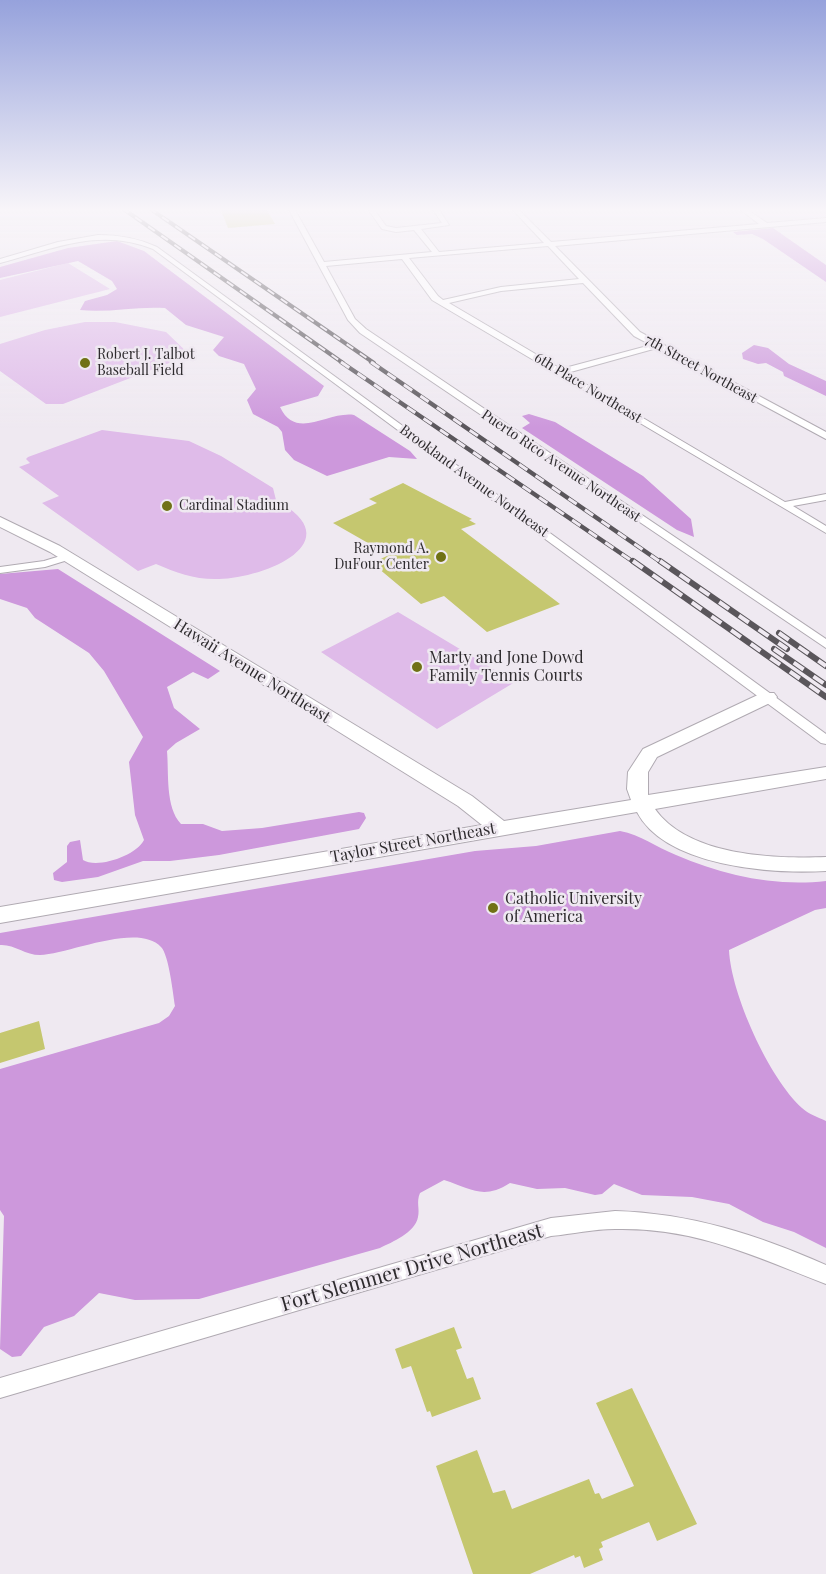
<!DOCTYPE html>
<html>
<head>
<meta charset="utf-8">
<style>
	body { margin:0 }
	canvas { display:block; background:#efe9f1 }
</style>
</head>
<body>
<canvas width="826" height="1574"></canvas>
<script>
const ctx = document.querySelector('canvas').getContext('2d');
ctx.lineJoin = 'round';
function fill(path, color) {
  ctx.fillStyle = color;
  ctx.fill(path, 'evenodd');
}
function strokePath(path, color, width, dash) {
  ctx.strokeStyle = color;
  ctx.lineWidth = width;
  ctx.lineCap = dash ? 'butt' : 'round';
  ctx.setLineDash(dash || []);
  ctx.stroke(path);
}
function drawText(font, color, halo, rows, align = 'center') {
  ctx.font = font + ' "Playfair Display",serif';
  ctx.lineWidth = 5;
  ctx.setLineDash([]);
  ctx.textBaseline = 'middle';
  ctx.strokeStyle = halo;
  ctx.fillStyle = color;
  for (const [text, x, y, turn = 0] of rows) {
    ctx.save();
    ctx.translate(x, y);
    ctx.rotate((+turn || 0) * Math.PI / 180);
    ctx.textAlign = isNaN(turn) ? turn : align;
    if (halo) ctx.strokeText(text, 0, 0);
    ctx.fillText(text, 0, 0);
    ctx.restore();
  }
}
fill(new Path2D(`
	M 68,263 L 110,289 L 0,317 L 0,280 Z
	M 85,322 L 115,322 L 166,332 L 190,355 L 63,404 L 46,404 L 0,371 L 0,344 L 45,330 Z
	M 102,430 L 189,441 L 221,456 L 273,488 L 276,500 C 353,542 265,578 219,579 C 196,580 177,573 156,564 L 138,571 L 42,503 L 59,496 L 19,467 L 30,463 L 26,459 L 28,457 Z
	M 398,612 L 515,682 L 437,729 L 321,652 Z`), '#dfbbe9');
fill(new Path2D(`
	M 773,228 L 826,265 L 826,282 L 763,239 L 752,234 L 737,235 L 733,232 Z
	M 117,241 L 144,251 L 324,386 L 318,396 L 280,407 C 296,441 328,411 354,415 L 410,451 L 417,459 L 389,457 L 327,476 L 294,460 L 285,450 L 282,432 L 278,427 L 253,414 L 247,400 L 256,389 L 244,364 L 219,356 L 213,350 L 224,337 L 186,325 L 165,308 C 136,306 109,313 80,310 L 85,301 L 107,295 L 117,289 L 112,281 L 78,261 L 0,278 L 0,267 L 68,248 Z
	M 754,345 L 768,348 L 789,364 L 826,381 L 826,396 L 784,376 L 783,372 L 766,363 L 758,364 L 743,359 L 742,353 Z
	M 529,414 L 555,422 L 643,476 L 691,519 L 694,537 L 677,530 L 522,428 L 530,423 L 522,416 Z
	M 58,569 L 220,671 L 208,679 L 193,672 L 167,687 L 174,708 L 200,729 L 176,743 L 167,751 C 169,773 165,807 181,824 L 203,824 L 222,831 L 262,828 L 359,812 L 364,813 L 366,818 L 359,829 L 219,855 L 170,861 L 143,861 L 98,877 L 62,882 L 54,880 L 53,873 L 67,862 L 67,846 L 70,842 L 80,840 L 83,860 C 97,869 136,856 144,840 L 135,815 L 129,762 L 143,737 L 104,671 L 89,653 L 35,618 L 27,608 L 0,599 L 0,574 Z
	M 620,831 C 641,835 656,847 676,855 C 723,875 774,887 826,881 L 826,908 L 815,910 L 729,950 C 731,994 769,1078 802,1108 C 808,1114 818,1117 826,1121 L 826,1248 L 794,1232 L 763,1222 L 729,1204 L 692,1197 L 642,1195 L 614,1184 L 602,1194 L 595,1195 L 565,1188 L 537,1189 L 510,1183 C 483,1200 472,1189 444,1180 L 420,1193 C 416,1202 420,1209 418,1217 C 415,1233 392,1242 380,1248 L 199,1299 L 135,1300 L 99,1293 L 74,1316 L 44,1327 L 21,1356 L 12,1357 L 0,1349 L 4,1216 L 0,1210 L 0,1069 L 159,1023 L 169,1016 L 175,1006 C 173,994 169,955 161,947 C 138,922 69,954 40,955 C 25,955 14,944 0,945 L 0,933 L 475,851 L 536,846 Z`), '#cd98dc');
fill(new Path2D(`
	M 220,208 L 266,208 L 275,224 L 228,228 Z
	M 403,483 L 472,519 L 469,520 L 476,524 L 461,529 L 560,604 L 487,632 L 444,596 L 421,604 L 372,563 L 389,555 L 333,523 L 377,503 L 369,499 Z
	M 39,1021 L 45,1049 L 0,1063 L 0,1033 Z
	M 454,1327 L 462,1348 L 456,1350 L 467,1379 L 473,1377 L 481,1399 L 432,1417 L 430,1411 L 427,1412 L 411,1366 L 402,1369 L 395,1349 Z
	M 632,1388 L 697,1524 L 657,1541 L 649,1522 L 601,1542 L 603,1547 L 599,1549 L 603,1560 L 584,1568 L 580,1556 L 575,1558 L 574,1555 L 530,1574 L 473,1574 L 436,1466 L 477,1450 L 493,1493 L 505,1490 L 512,1509 L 589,1479 L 595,1494 L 599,1493 L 602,1499 L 634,1486 L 596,1403 Z`), '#c5c76f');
const street = new Path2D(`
	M 288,208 L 294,208 L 324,262 L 432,252 L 414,230 L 396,232 L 382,229 L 367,208 L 373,208 L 386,226 L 396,228 L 442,223 L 432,208 L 438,208 L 449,225 L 421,229 L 439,252 L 544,243 L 511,208 L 517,208 L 551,242 L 759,224 L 738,208 L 745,208 L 767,223 L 826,218 L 826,222 L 555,246 L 640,332 L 826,432 L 826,439 L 657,348 L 567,373 L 785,502 L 826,494 L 826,500 L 793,506 L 826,526 L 826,533 L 432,300 L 402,259 L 326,266 L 355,319 L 366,329 L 826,639 L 826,648 L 360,333 L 348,320 ZM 548,246 L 579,279 L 501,287 L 443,300 L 438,296 L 409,258 ZM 583,283 L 634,336 L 651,345 L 561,369 L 449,303 L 501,291 Z
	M 98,235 C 120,235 137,238 157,247 L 826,734 L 826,744 L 821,743 L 153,249 C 99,227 53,249 0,263 L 0,259 L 58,242 Z
	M 67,554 L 72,557 L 71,559 L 45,567 L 0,573 L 0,567 L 44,561 Z
	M 615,1211 C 690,1213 758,1235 826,1265 L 826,1284 C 754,1256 695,1227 615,1229 C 594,1229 572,1234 551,1236 L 0,1398 L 0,1378 L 551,1218 Z`);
const secondary = new Path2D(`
	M 0,517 L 60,546 L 472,796 L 504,821 L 631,800 L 627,789 L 628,772 L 643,749 L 762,693 L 774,693 L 777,697 L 774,701 L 657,757 L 648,772 L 648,795 L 826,767 L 826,779 L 655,809 C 688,856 774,859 826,857 L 826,871 C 772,874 666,867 637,812 L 0,923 L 0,907 L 482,825 L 458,806 L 50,552 L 0,527 Z`);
strokePath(street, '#b0aab2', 2);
strokePath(secondary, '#b0aab2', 2);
fill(street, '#fff');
fill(secondary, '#fff');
const railFar2 = new Path2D(`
	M 122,208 L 343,363
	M 149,208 L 374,363`);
const railFar1 = new Path2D(`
	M 341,362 L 635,563
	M 371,362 L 662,563`);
const rail = new Path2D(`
	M 633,561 L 826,697
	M 660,561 L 787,649
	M 779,633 L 826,666
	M 774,649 L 826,685`);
strokePath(railFar2, '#5a565b', 4);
strokePath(railFar1, '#5a565b', 4.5);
strokePath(rail, '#5a565b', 6);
strokePath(railFar2, '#efe9f1', 2, [8]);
strokePath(railFar1, '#efe9f1', 3, [10]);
strokePath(rail, '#efe9f1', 4, [12]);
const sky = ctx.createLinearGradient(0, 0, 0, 428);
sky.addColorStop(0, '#96a2dc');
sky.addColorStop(0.49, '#f8f5f9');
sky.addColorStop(1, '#f8f5f900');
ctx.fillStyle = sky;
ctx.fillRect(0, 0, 826, 428);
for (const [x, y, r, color] of [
	[85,363,6,"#707115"],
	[167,506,6,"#707115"],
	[441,557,6,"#707115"],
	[417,667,6,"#707115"],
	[493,908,6,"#707115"]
]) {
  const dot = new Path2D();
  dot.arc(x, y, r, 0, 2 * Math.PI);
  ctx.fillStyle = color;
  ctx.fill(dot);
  strokePath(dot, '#efe9f1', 2);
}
drawText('14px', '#2e2b2e', '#efe9f1', [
	["Robert J. Talbot",97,355],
	["Baseball Field",97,371],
	["Cardinal Stadium",179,506],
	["Raymond A.",429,549,"right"],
	["DuFour Center",429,565,"right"]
], 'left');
drawText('14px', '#2e2b2e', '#efe9f1', [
	["7th Street Northeast",701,369,29],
	["6th Place Northeast",588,388,31],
	["Puerto Rico Avenue Northeast",561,466,34],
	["Brookland Avenue Northeast",474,481,36]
]);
drawText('16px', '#2e2b2e', '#efe9f1', [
	["Marty and Jone Dowd",429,658],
	["Family Tennis Courts",429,676],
	["Catholic University",505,899],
	["of America",505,917]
], 'left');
drawText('16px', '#2e2b2e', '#efe9f1', [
	["Hawaii Avenue Northeast",252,671,32],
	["Taylor Street Northeast",413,843,-10]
]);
drawText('20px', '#2e2b2e', '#efe9f1', [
	["Fort Slemmer Drive Northeast",412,1268,-16]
]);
</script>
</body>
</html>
